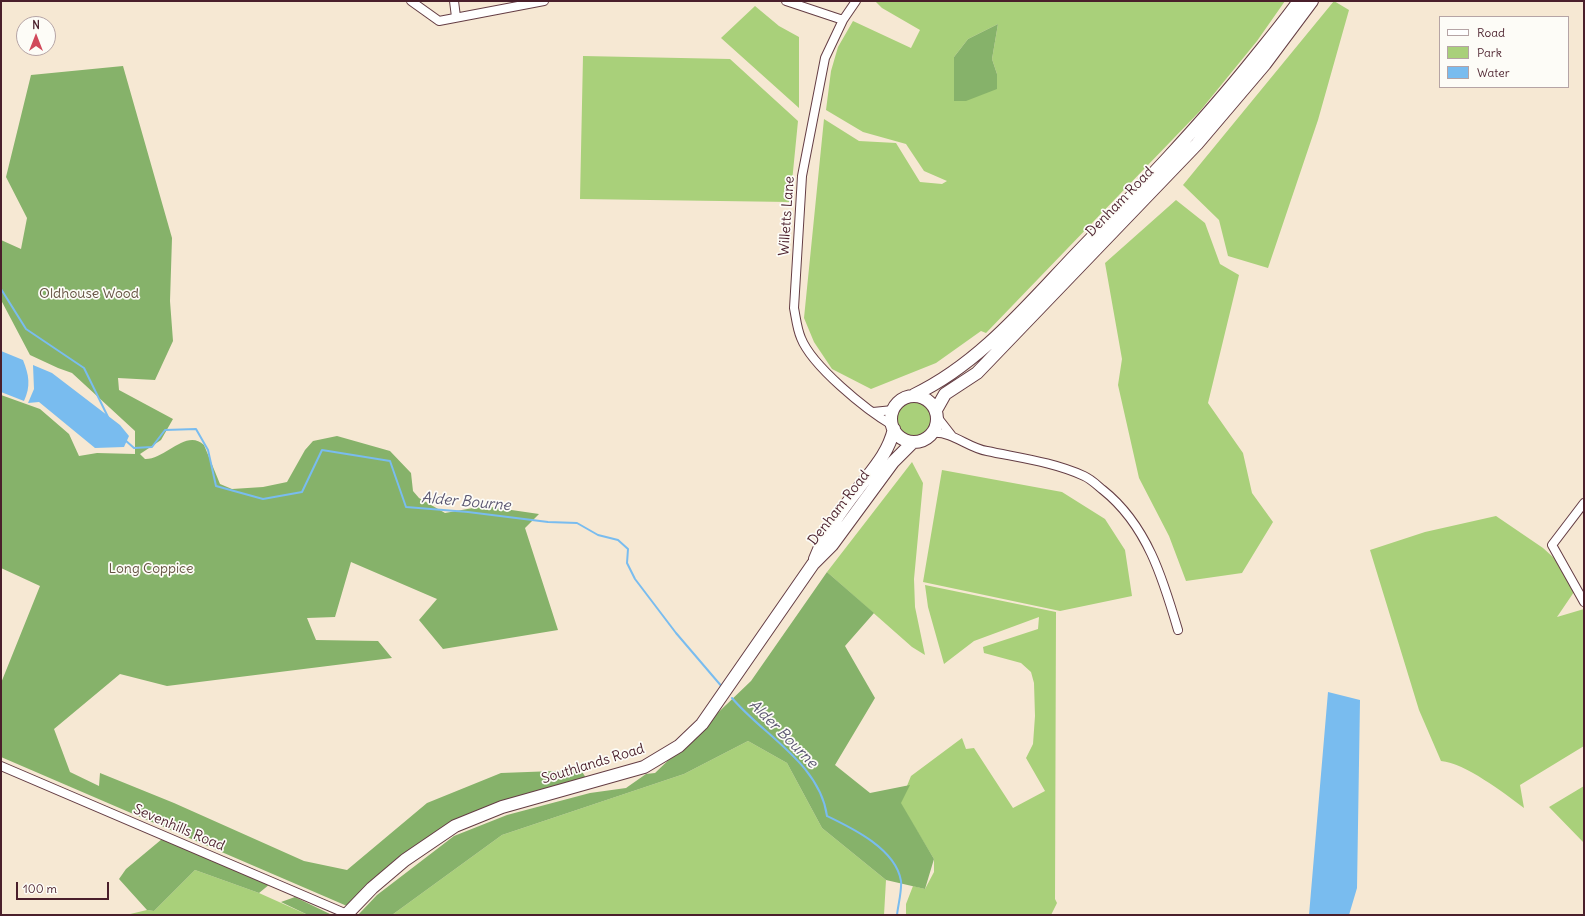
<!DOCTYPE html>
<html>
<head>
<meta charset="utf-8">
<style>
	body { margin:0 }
	#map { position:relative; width:1585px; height:916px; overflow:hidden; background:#f6e8d3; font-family:Delius,sans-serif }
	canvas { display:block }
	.frame { position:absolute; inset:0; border:2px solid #4a1f2b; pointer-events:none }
	.legend { position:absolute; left:1439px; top:16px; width:130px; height:72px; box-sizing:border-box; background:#fdfcf7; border:1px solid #b5a4a5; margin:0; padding:5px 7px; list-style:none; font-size:12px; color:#4a1f2b }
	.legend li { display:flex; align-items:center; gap:8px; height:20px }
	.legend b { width:20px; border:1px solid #b5a4a5 }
	.north { position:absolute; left:16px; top:16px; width:40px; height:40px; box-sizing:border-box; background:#fdfcf7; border:1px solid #b5a4a5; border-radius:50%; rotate:0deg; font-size:11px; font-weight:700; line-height:16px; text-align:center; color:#4a1f2b }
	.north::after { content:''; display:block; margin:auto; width:14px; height:18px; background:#d1495b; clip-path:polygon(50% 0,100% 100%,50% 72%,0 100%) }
	.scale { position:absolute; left:16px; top:882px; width:93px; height:18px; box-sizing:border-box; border:2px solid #4a1f2b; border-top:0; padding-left:5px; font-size:12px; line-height:14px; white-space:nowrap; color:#4a1f2b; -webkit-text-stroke:3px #fdfcf7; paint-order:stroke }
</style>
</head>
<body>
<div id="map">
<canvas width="1585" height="916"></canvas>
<div class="frame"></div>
<ul class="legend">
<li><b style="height:5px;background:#fff"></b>Road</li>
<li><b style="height:11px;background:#a9d07a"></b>Park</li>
<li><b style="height:11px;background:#79bcef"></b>Water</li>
</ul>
<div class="north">N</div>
<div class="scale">100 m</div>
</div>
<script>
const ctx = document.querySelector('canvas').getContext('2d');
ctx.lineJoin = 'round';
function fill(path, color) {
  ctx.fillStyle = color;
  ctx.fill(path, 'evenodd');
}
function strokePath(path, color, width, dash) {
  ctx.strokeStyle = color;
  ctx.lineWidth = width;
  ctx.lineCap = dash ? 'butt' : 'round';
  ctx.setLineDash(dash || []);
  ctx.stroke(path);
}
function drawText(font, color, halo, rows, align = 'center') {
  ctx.font = font + ' Delius,sans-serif';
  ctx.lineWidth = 3.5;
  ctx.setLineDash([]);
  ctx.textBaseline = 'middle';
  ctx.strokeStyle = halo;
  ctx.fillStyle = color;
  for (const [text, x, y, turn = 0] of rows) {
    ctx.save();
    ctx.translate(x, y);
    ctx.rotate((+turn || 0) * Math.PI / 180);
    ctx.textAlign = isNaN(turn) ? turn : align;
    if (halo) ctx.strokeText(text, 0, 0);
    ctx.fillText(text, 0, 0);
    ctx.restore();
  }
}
fill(new Path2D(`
	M 875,1 L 1285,1 L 1257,41 L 1200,111 L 986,333 L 981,331 L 936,363 L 871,389 L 832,369 L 814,342 L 804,318 L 824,119 L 859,141 L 896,143 L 920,182 L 942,184 L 947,181 L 924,171 L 906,144 L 863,132 L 826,110 L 831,71 L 838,47 L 853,21 L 911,48 L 920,30 L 882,8 ZM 998,24 L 992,59 L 997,74 L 954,97 L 954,57 L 968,39 Z
	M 1334,1 L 1349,10 L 1318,120 L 1268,268 L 1228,256 L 1219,220 L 1183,185 Z
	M 755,6 L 779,26 L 799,37 L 799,108 L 721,38 Z
	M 583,56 L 730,59 L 798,121 L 790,202 L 580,199 Z
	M 1176,200 L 1205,223 L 1220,264 L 1239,275 L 1208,403 L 1243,453 L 1252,493 L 1273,522 L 1242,573 L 1186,581 L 1169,536 L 1139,478 L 1118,385 L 1122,359 L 1105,263 Z
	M897 419a18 18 0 1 1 36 0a18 18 0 1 1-36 0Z
	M 912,462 L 923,483 L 914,579 L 915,607 L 925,655 L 912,647 L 827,572 Z
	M 942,470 L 1062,492 L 1105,519 L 1125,550 L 1132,596 L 1060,611 L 923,582 Z
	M 1496,516 L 1543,548 L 1554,558 L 1574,592 L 1557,617 L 1584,609 L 1584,746 L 1520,785 L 1524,808 C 1504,793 1465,763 1441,761 L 1419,710 L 1370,550 L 1425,532 Z
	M 925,585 L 1056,612 L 1055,899 L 1057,903 L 1051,915 L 906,915 L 906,904 L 913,886 L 925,889 L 934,872 L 934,859 L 900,803 L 911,776 L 962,738 L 966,749 L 974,748 L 1013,808 L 1045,791 L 1026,758 L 1033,744 L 1035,716 L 1034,683 L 1031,672 L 1021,663 L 984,653 L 983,647 L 1038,629 L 1039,617 L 974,641 L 944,664 L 928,607 Z
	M 748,741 L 787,763 L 822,828 L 886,880 L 884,915 L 392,915 L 502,835 L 684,774 Z
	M 1584,786 L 1584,843 L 1549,807 Z
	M 195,870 L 259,893 L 308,915 L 126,915 L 147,910 L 154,911 Z`), '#a9d07a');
fill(new Path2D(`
	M 998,24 L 992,59 L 997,74 L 997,89 L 966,101 L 954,101 L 954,57 L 968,39 Z
	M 123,66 L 172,238 L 170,301 L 173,341 L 155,380 L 118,378 L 119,390 L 173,419 L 161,440 L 140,454 L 145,459 C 165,460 186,428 204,445 L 220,484 L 232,489 L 263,487 L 287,482 L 305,450 L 313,441 L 337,436 L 390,451 L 411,473 L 413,491 L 419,498 L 445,513 L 484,506 L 539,514 L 525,528 L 558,630 L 443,649 L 419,620 L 437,599 L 351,562 L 335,617 L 307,618 L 316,640 L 378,641 L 392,658 L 167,686 L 120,674 L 54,729 L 70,772 L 99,786 L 100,773 L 174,803 L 304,861 L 347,870 L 427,803 L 501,773 L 581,770 L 586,778 L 457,821 L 347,906 L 1,757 L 1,683 L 40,586 L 1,568 L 1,395 L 40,409 L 69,434 L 79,456 L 97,453 L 135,454 L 135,431 L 72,373 L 58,368 L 30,355 L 1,300 L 1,240 L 21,249 L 27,218 L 6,177 L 31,75 Z
	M 827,572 L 874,613 L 845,646 L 875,698 L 835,765 L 870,793 L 910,785 L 901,803 L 934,859 L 925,889 L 886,880 L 822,828 L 787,763 L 748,741 L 684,774 L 502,835 L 392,915 L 358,915 L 377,895 L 454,836 L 507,815 L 590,793 L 626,788 L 646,774 L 655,773 L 751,681 Z
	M 162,839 L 270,884 L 259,893 L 195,870 L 154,911 L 147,910 L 119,879 L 126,869 Z
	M 295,897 L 332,915 L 308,915 L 281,902 Z`), '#86b26a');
fill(new Path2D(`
	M 1,351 L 23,360 C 29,375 31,386 24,401 L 1,392 Z
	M 33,365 L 52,373 L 120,425 L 129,436 L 124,447 L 95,448 L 39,402 L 28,403 L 34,389 Z
	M 1328,692 L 1360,700 L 1357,888 L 1349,915 L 1309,915 Z`), '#79bcef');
strokePath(new Path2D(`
	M 1,289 L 26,329 L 84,368 L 108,417
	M 125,440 L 134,448 L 152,447 L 165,430 L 196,429 L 208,450 L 216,486 L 263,499 L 302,492 L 322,450 L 390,461 L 406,507 L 468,512 L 548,522 L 577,523 L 598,535 L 618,540 L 628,549 L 627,563 L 635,579 L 676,633 L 723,688
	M 732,698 C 763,735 820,764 827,816 C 852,828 896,849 901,881 C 902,891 898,905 897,915`), '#79bcef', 2);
const street = new Path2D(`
	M 411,1 L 439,21 L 544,1
	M 454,1 L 456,17
	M 786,1 L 843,20
	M 856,1 L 843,20 L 825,58 L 802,176 L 794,308 C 796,318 797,329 801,338 C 812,366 866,410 892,425
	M 873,412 L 893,410
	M 938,418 L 952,436
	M 933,433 C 952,431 968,448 987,451 C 1020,458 1053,462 1084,476 C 1091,479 1098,486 1103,490 C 1147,525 1163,579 1178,630
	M 1584,503 L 1552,545 L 1584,602
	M 1,766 L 347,914`);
const primary = new Path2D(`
	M 914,395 C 981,363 1030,302 1081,249 C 1140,188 1199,127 1252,61 C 1268,41 1284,22 1299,1
	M891 419a23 23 0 1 1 46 0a23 23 0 1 1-46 0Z
	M 936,410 L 945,394 L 977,373 L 1197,144 L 1265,64 L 1312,1
	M 815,559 C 825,533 841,511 858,489 C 873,469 888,454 894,429
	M 346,915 L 372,888 L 405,860 L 455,826 L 502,807 L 644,767 L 679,746 L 702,724 L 813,564 L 832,545 L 893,462 L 913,442`);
strokePath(street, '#643d44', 10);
strokePath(primary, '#643d44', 14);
strokePath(street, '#fff', 8);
strokePath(primary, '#fff', 12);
drawText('14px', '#4a1f2b', '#fdfcf7', [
	["Denham Road",1120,202,-46],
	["Willetts Lane",787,216,-86],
	["Denham Road",839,508,-52],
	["Southlands Road",593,764,-17],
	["Sevenhills Road",179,828,23]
]);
drawText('14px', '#665443', '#fdfcf7', [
	["Oldhouse Wood",89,294],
	["Long Coppice",151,569]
]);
drawText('italic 15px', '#5a5670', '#fdfcf7', [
	["Alder Bourne",466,502,5],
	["Alder Bourne",783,734,45]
]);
</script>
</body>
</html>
